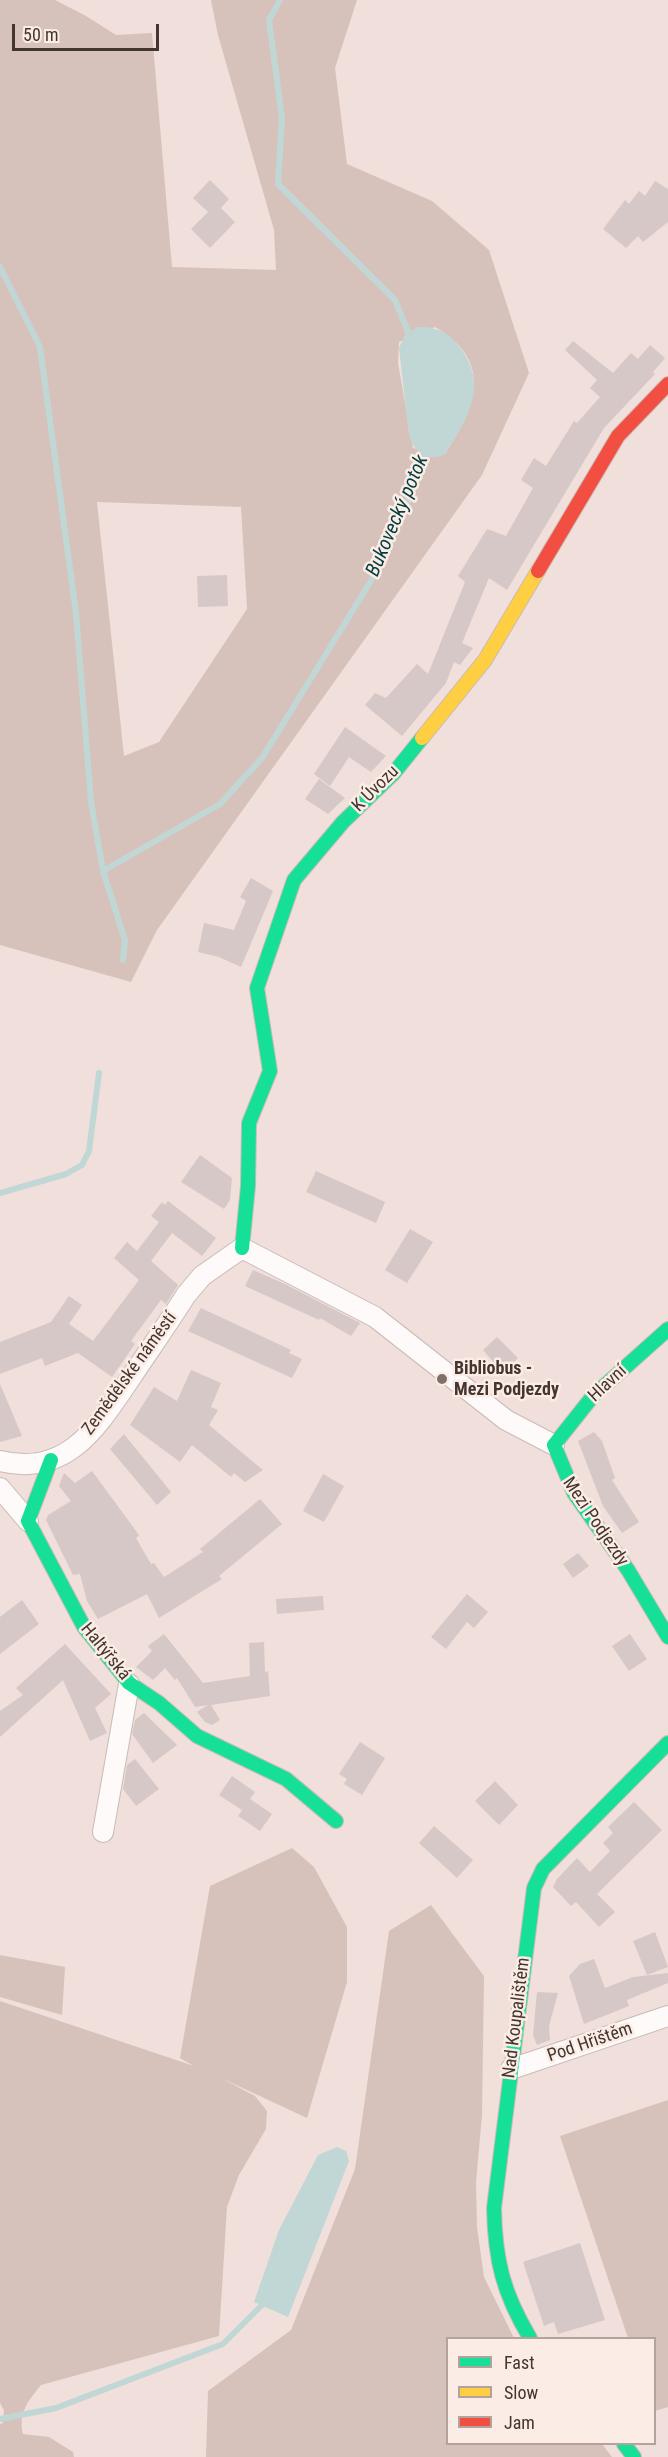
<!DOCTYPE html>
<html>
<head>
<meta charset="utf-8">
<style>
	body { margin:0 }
	#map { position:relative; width:668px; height:2457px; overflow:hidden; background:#f0dfda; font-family:"Roboto Condensed",sans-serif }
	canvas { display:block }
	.legend { position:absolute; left:446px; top:2337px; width:210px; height:108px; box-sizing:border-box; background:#fcece6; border:2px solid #b2a39d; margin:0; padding:8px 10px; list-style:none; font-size:18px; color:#43352f }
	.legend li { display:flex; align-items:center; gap:12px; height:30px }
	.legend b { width:30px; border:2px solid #b2a39d }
	.scale { position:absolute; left:12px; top:24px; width:147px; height:27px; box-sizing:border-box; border:3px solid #43352f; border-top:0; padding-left:8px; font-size:18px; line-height:21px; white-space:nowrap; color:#43352f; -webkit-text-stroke:4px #fcece6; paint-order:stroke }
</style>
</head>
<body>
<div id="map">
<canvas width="668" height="2457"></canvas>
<ul class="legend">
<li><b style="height:8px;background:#16e098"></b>Fast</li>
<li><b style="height:8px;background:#ffcf43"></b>Slow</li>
<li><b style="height:8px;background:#f24e42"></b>Jam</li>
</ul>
<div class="scale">50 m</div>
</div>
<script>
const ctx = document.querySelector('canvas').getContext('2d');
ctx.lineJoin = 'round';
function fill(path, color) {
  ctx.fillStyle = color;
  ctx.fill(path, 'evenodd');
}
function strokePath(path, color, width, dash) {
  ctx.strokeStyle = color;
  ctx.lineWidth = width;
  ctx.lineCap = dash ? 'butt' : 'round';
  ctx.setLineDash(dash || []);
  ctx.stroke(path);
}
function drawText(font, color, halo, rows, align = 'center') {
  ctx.font = font + ' "Roboto Condensed",sans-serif';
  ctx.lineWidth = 5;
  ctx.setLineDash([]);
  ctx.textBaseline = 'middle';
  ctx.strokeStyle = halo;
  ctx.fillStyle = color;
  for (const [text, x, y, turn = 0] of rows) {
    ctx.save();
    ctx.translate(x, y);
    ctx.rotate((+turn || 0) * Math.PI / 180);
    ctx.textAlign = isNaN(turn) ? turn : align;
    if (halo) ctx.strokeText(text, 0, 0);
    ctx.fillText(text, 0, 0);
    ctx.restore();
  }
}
fill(new Path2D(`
	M 0,0 L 55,0 L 86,16 L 116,35 L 152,33 L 172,267 L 276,270 L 274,230 L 218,35 L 211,0 L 357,0 L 335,68 L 347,164 L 432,201 L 489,250 L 529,373 L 482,475 L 157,930 L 131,982 L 0,945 ZM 435,327 C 495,362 475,407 445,454 L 413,448 L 398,363 L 399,342 ZM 97,502 L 241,507 L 247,609 L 159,742 L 124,756 Z
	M 292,1848 L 314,1867 L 347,1927 L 347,1982 L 307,2118 L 221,2078 L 255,2096 L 267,2111 L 266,2129 L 239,2175 L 227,2207 L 219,2336 L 41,2385 C 28,2401 18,2413 23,2434 L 49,2437 L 73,2452 L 74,2457 L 0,2457 L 0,2424 L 3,2423 L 4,2410 L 0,2403 L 0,2001 L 194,2066 L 180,2058 L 210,1886 Z
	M 431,1905 L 484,1976 L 482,2115 L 476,2182 L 477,2227 L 484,2277 L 514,2338 L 448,2338 L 448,2444 L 602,2444 L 612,2457 L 206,2457 L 208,2391 L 291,2330 L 355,2169 L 389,1931 Z
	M 0,1955 L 65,1967 L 62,2015 L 0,1997 Z
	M 668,2100 L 668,2407 L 655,2411 L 654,2338 L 628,2338 L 560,2136 Z`), '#d7c2bb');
fill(new Path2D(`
	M 418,327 C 438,327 449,332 461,349 C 489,387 467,419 445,454 C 427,463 414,452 409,435 L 399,348 L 405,335 Z
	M 337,2147 L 346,2151 L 349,2161 L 288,2317 L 254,2302 L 279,2230 L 318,2155 Z`), '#c1d7d6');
strokePath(new Path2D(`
	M 280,0 L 269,20 L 282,118 L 278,184 L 395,300 L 411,339
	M 0,267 L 40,347 L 76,613 L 91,802 L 103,871 L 125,940 L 123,960
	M 103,871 L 220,804 L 262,758 L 377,571 L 425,462 L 427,450
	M 0,1193 L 66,1174 L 82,1165 L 89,1151 L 99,1073
	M 0,2419 L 56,2408 L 223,2344 L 262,2305`), '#c1d7d6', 6);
fill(new Path2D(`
	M 210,180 L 229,199 L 221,208 L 235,222 L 210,248 L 191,229 L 208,212 L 193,198 Z
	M 655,181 L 668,189 L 668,222 L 643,242 L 638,236 L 626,248 L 603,229 L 625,200 L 629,204 L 639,191 L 645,196 Z
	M 573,341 L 613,373 L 631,353 L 638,359 L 650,345 L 665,358 L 653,372 L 655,374 L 604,428 L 507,590 L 489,578 L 462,643 L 473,648 L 460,665 L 454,662 L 446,683 L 402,736 L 365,705 L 375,693 L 386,698 L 417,664 L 428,674 L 465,582 L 458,576 L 487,529 L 506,536 L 533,488 L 521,480 L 534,458 L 546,466 L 574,421 L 577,423 L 600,397 L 590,388 L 597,380 L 565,350 Z
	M 227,575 L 228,606 L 198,607 L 197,576 Z
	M 345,727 L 386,756 L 371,772 L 349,757 L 330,786 L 314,774 Z
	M 319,779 L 345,798 L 328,814 L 305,799 Z
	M 251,878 L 273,891 L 241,967 L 219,957 L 198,952 L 204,923 L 234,930 L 246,901 L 240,897 Z
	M 200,1155 L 232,1178 L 230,1200 L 224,1209 L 181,1182 Z
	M 316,1171 L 385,1202 L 376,1223 L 306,1192 Z
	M 168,1201 L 216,1238 L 202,1256 L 172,1233 L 151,1261 L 178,1285 L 166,1304 L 161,1300 L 131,1341 L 135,1344 L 112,1377 L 78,1353 L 45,1366 L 42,1358 L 0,1374 L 0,1342 L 51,1322 L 69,1296 L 82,1305 L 69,1324 L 93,1341 L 139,1280 L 114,1258 L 127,1242 L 137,1251 L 159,1222 L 151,1216 L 162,1202 L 165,1205 Z
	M 410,1229 L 433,1242 L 407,1283 L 385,1270 Z
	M 253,1270 L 285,1284 L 360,1323 L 351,1336 L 320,1318 L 319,1320 L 245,1286 Z
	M 201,1308 L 291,1350 L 289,1353 L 302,1359 L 292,1378 L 188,1331 Z
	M 497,1337 L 518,1358 L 503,1373 L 483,1350 Z
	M 191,1370 L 221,1383 L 211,1407 L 218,1410 L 209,1425 L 263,1470 L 245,1482 L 234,1473 L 231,1477 L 192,1445 L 180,1462 L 130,1425 L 154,1387 L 177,1401 Z
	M 0,1384 L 22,1436 L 0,1442 Z
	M 594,1432 L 602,1441 L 615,1478 L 612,1480 L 639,1522 L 622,1533 L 603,1506 L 578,1441 Z
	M 124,1434 L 171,1492 L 157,1505 L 110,1449 Z
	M 92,1471 L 139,1535 L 136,1538 L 151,1564 L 154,1563 L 164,1577 L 203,1552 L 200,1549 L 260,1499 L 282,1524 L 219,1576 L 222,1579 L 159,1618 L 147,1594 L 98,1619 L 87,1601 L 80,1574 L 73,1575 L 46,1520 L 48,1515 L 71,1501 L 59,1486 L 64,1473 L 75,1483 Z
	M 323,1474 L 344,1486 L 324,1522 L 303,1511 Z
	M 578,1553 L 589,1566 L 573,1578 L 563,1564 Z
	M 467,1594 L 488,1612 L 474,1628 L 467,1622 L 446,1649 L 431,1637 Z
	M 323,1596 L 324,1610 L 277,1614 L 276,1599 Z
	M 22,1600 L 39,1624 L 0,1654 L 0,1617 Z
	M 164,1634 L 203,1683 L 250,1676 L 249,1643 L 264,1642 L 265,1672 L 268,1671 L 270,1696 L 211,1705 L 220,1720 L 212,1725 L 205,1722 L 197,1712 L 208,1705 L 195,1707 L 177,1678 L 175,1680 L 165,1668 L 153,1680 L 136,1667 L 152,1651 L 148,1646 Z
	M 630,1634 L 647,1659 L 629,1671 L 612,1646 Z
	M 65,1644 L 111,1694 L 95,1708 L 107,1733 L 90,1741 L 63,1680 L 0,1737 L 0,1711 L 23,1695 L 16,1688 Z
	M 144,1713 L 177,1745 L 153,1763 L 132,1734 L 135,1720 Z
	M 360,1742 L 385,1758 L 362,1795 L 344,1784 L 347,1779 L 339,1774 Z
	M 135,1759 L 159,1789 L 136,1806 L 123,1789 L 127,1765 Z
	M 232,1776 L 255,1792 L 250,1799 L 272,1814 L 260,1831 L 238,1816 L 248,1802 L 242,1810 L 219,1795 Z
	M 495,1781 L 518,1805 L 499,1825 L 475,1801 Z
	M 634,1802 L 662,1830 L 597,1894 L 615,1912 L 599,1927 L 576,1902 L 571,1906 L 553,1887 L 557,1879 L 577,1858 L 590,1872 L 610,1851 L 603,1843 L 613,1833 L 608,1827 Z
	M 434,1826 L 473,1860 L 457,1878 L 419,1843 Z
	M 655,1932 L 668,1967 L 647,1975 L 633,1941 Z
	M 594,1959 L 605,1988 L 633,1977 L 668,1973 L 668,1983 L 627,2000 L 629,2006 L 584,2024 L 569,1976 L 580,1964 Z
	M 537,1992 L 558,1993 L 549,2026 L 550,2040 L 537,2045 L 533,2035 Z
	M 580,2243 L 605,2320 L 558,2334 L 554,2322 L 544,2326 L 523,2262 Z`), '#d6c8c7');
const street = new Path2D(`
	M 0,1461 C 69,1478 99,1424 132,1376 C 150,1349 169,1322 186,1295 L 202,1276 L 242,1248 L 375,1317 L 506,1420 L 554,1445
	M 0,1488 L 28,1521
	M 103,1832 L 129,1684
	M 511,2069 L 668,2016`);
const fast = new Path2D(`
	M 242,1248 L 248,1186 L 249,1123 L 270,1071 L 257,988 L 294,880 L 343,822 L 393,774 L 422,738
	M 668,1329 L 593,1396 L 554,1445 L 574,1493 L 628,1570 L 668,1637
	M 51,1460 L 28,1521 L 84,1627 L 129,1683 L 159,1703 L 197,1736 L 286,1779 L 336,1821
	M 530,2338 C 503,2293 495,2260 494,2208 L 534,1888 L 543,1869 L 668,1743
	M 624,2444 L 634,2457`);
const slow = new Path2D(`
	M 422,738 L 485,660 L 538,571`);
const jam = new Path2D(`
	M 538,571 L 618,436 L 668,384`);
strokePath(street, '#cabbb7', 22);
strokePath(fast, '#cabbb7', 16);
strokePath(slow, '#cabbb7', 16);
strokePath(jam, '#cabbb7', 16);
strokePath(street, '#fdfaf9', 20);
strokePath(fast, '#16e098', 14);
strokePath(slow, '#ffcf43', 14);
strokePath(jam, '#f24e42', 14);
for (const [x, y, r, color] of [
	[442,1379,6,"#80706b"]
]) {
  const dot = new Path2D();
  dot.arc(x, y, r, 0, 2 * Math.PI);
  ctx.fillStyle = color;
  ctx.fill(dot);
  strokePath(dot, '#fcece6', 2);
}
drawText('18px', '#43352f', '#fcece6', [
	["K Úvozu",376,789,-45],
	["Zemědělské náměstí",130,1374,-54],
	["Hlavní",608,1384,-43],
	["Mezi Podjezdy",595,1522,56],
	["Haltýřská",105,1652,51],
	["Nad Koupalištěm",517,2018,-83],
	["Pod Hřištěm",590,2043,-19]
]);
drawText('bold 18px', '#43352f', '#fcece6', [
	["Bibliobus -",454,1369],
	["Mezi Podjezdy",454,1390]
], 'left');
drawText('italic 20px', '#003d3e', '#fcece6', [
	["Bukovecký potok",398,516,-67]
]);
</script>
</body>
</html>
